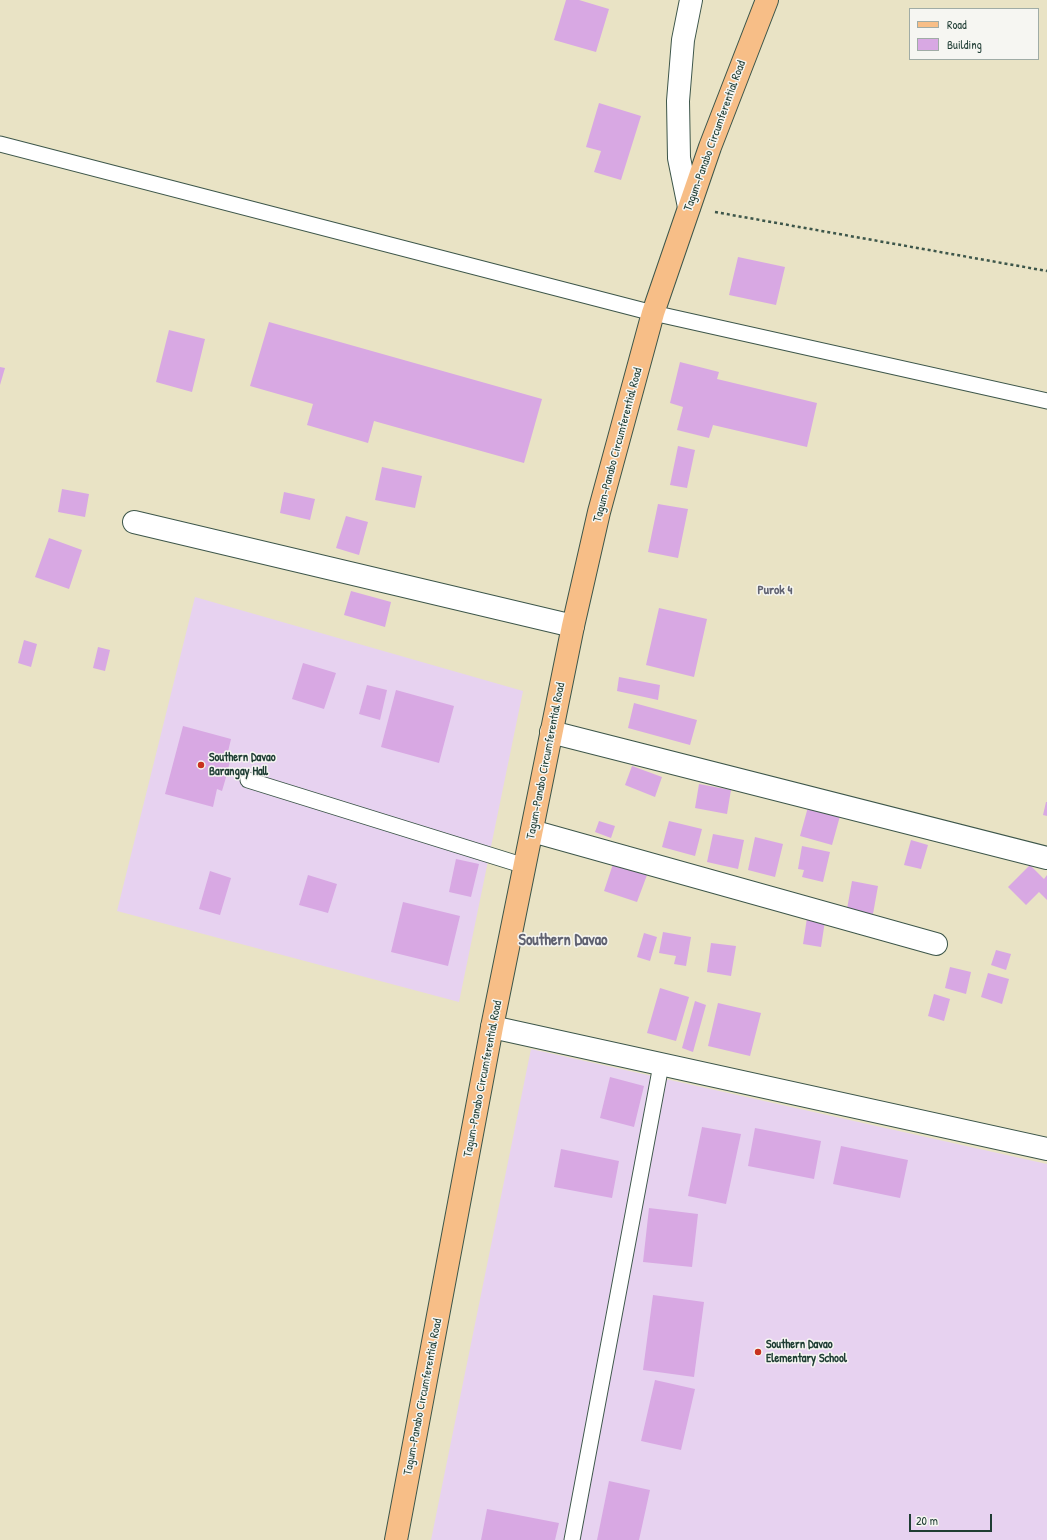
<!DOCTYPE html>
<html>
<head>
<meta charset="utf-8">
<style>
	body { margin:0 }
	#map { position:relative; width:1047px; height:1540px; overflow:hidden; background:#e9e3c5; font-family:"Patrick Hand",sans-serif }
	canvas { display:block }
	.legend { position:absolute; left:909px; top:8px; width:130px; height:52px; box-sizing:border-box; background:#f6f6f2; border:1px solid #a0aca6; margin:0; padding:5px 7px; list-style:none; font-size:12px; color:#1f3d34 }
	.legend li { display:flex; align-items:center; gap:8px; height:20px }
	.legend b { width:20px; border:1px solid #a0aca6 }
	.scale { position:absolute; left:909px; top:1514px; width:83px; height:18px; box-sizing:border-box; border:2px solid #1f3d34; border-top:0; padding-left:5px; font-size:12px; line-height:14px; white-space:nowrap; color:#1f3d34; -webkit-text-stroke:3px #f6f6f2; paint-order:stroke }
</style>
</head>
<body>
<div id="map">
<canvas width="1047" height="1540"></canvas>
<ul class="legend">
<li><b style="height:5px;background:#f7be87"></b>Road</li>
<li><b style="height:11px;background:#d8a8e3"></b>Building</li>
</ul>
<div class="scale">20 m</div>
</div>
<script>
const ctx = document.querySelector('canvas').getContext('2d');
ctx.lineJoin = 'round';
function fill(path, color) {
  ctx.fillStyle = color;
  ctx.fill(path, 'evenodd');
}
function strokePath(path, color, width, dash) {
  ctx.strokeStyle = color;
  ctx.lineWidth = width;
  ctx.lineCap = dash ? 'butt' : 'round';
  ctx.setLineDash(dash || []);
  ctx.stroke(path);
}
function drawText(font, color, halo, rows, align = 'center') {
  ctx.font = font + ' "Patrick Hand",sans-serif';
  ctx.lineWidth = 3;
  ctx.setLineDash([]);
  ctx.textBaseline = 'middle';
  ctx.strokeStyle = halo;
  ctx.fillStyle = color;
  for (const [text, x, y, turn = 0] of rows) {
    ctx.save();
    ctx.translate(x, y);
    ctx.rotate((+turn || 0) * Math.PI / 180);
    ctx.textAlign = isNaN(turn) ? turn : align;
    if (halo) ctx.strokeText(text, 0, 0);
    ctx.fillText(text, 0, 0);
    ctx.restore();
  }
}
fill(new Path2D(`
	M 195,597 L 523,691 L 459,1002 L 117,911 Z
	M 531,1049 L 1047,1164 L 1047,1540 L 431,1540 Z`), '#e7d2f0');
fill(new Path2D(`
	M 566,0 L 579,0 L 609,9 L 596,52 L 554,40 Z
	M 599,103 L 641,116 L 621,180 L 594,172 L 601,151 L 586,147 Z
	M 738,257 L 785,267 L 776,305 L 729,295 Z
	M 269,322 L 542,399 L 524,463 L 374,421 L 368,443 L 307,425 L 313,404 L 250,386 Z
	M 169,330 L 205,339 L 192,392 L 156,382 Z
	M 680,362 L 719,372 L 717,379 L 817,403 L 807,447 L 713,425 L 709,438 L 677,430 L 683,407 L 670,403 Z
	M 0,367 L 5,368 L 0,385 Z
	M 678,446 L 695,450 L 687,488 L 670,485 Z
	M 382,467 L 422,476 L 415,508 L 375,500 Z
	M 62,489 L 89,494 L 85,517 L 58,512 Z
	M 284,492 L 315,499 L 310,520 L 280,513 Z
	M 658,504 L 688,509 L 678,558 L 648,552 Z
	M 346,516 L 368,522 L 359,555 L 336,548 Z
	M 49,538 L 82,550 L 69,589 L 35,577 Z
	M 351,591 L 391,602 L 385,627 L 344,615 Z
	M 659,608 L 707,619 L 694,677 L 646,665 Z
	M 24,640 L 37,644 L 31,667 L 18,663 Z
	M 98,647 L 110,650 L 105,671 L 93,668 Z
	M 303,663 L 336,673 L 324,709 L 292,699 Z
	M 619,677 L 660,685 L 658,700 L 617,691 Z
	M 367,685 L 387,690 L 380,720 L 359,714 Z
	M 396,690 L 454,706 L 439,763 L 381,747 Z
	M 634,703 L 697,720 L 690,745 L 628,728 Z
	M 183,726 L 231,739 L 227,756 L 231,757 L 227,774 L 222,791 L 217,789 L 213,807 L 165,794 Z
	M 632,766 L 662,777 L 655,797 L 625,785 Z
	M 699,784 L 731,790 L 727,814 L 695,808 Z
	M 1046,802 L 1047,802 L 1047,816 L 1043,815 Z
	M 808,807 L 840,816 L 832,845 L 800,836 Z
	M 599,821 L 615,826 L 611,838 L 595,832 Z
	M 669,821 L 702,829 L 695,856 L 662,847 Z
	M 713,834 L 744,840 L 738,869 L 707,862 Z
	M 755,837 L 783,844 L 775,877 L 748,870 Z
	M 911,840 L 928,845 L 921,869 L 904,865 Z
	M 802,846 L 830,852 L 823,882 L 802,877 L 804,870 L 798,869 Z
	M 456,859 L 479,864 L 471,897 L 449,892 Z
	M 613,864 L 647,875 L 637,902 L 604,891 Z
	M 1030,865 L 1044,879 L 1047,875 L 1047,900 L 1039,892 L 1026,905 L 1008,887 Z
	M 210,871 L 231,878 L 220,915 L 199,909 Z
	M 308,875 L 337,884 L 328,913 L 299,905 Z
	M 852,881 L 878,886 L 873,914 L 847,909 Z
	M 403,902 L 460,916 L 448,966 L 391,952 Z
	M 807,918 L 825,921 L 821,947 L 803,944 Z
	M 663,932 L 691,937 L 686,966 L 674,964 L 676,956 L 659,953 Z
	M 644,933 L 657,937 L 650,961 L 637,957 Z
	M 711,943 L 736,946 L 731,976 L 707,972 Z
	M 996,950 L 1011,954 L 1006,970 L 991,965 Z
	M 950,967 L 971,972 L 966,994 L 945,988 Z
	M 988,973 L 1009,979 L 1002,1004 L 981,997 Z
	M 660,988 L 689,997 L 676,1041 L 647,1033 Z
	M 934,994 L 950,999 L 944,1021 L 928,1016 Z
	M 695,1001 L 706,1005 L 693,1052 L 682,1048 Z
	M 718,1003 L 761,1013 L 750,1056 L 708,1046 Z
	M 610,1077 L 644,1086 L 634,1127 L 600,1118 Z
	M 702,1127 L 741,1134 L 726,1204 L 688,1196 Z
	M 755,1128 L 821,1141 L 814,1179 L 748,1166 Z
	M 841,1146 L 908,1160 L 900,1198 L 833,1184 Z
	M 561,1149 L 619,1161 L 612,1198 L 554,1187 Z
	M 649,1208 L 698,1214 L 692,1267 L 643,1262 Z
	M 653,1295 L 704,1302 L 694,1377 L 643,1370 Z
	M 655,1380 L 695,1389 L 681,1450 L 641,1441 Z
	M 609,1481 L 650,1490 L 639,1540 L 597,1540 Z
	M 487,1509 L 559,1523 L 555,1540 L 481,1540 Z`), '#d8a8e3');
const service = new Path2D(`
	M 0,144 L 653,313 L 1047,401
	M 248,780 L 525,866
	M 572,1540 L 661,1065`);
const minor = new Path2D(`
	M 134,522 L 573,626
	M 551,732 L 1047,858
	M 532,831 L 936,944
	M 492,1027 L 1047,1149`);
const tertiary = new Path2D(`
	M 689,207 L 679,158 L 678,101 L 683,40 L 691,0`);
const primary = new Path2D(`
	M 396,1540 L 492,1027 L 573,626 L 599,512 L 653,313 L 710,147 L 767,0`);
strokePath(service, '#3d564a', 17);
strokePath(minor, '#3d564a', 24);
strokePath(tertiary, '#3d564a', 24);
strokePath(primary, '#3d564a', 24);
strokePath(new Path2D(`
	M 715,212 L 1047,271`), '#3d564a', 2.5, [3, 3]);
strokePath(service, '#fff', 15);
strokePath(minor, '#fff', 22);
strokePath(tertiary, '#fff', 22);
strokePath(primary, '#f7be87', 22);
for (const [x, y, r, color] of [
	[201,765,4,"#c8321e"],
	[758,1352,4,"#c8321e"]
]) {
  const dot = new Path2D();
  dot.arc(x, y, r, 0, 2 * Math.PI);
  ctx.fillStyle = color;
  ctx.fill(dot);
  strokePath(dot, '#f6f6f2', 1.5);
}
drawText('12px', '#1f3d34', '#f6f6f2', [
	["Tagum-Panabo Circumferential Road",715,136,-70],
	["Tagum-Panabo Circumferential Road",618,445,-75],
	["Tagum-Panabo Circumferential Road",546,761,-79],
	["Tagum-Panabo Circumferential Road",483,1079,-79],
	["Tagum-Panabo Circumferential Road",423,1397,-79]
]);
drawText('bold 12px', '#1f3d34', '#f6f6f2', [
	["Southern Davao",209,758],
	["Barangay Hall",209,772],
	["Southern Davao",766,1345],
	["Elementary School",766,1359]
], 'left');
drawText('bold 13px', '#606271', '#f6f6f2', [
	["Purok 4",775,591]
]);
drawText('bold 16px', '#606271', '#f6f6f2', [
	["Southern Davao",563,941]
]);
</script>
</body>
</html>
